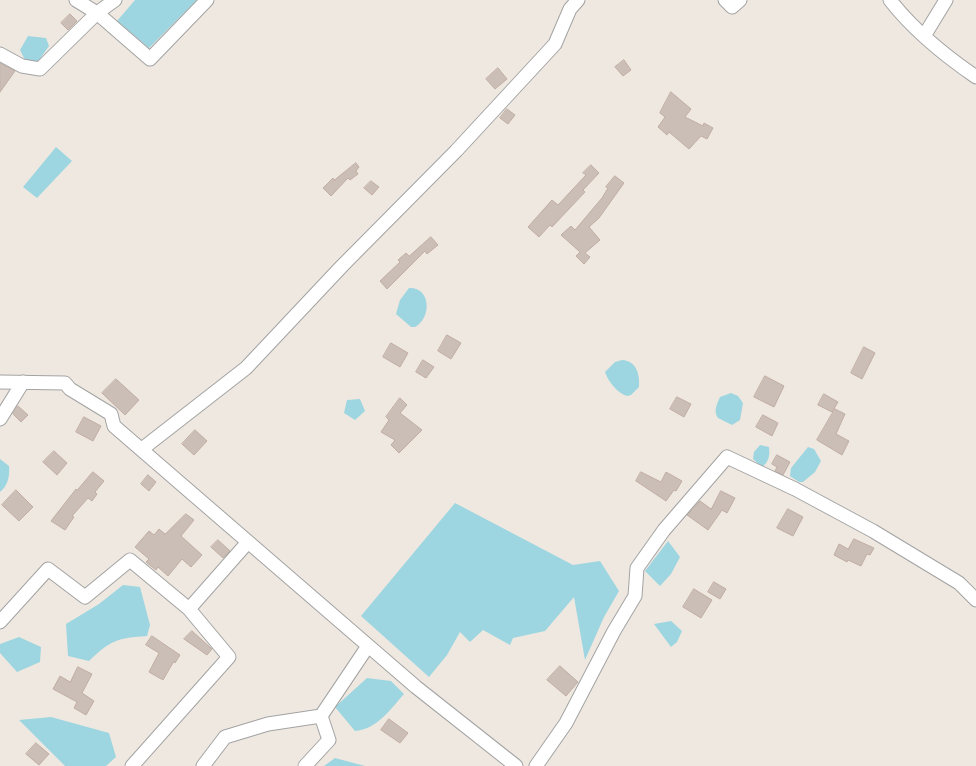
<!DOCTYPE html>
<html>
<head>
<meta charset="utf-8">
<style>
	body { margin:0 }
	canvas { display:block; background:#eee8e0 }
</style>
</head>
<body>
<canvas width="976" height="766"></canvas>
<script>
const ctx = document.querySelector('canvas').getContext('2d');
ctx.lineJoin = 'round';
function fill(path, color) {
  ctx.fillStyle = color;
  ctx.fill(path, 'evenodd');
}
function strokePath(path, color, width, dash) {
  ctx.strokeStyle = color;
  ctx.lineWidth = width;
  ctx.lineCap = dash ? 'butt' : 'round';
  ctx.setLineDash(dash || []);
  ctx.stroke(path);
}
fill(new Path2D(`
	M 135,0 L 197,0 L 149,48 L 117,21 Z
	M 28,36 L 46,38 L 49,46 L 37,63 L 25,60 L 20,50 Z
	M 56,147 L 72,161 L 37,198 L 23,187 Z
	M 409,288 C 431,287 432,318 415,327 L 411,327 L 396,314 L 400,300 Z
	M 622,360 C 637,361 640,375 639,387 L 631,395 L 627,396 C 617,393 608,381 605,372 L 615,362 Z
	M 731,393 L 738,396 L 743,403 L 740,420 L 732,425 L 718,418 C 713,411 717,404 720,397 Z
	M 360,399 L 365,411 L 355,420 L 344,413 L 347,400 Z
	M 760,445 L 769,447 C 770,455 769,462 762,467 L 753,459 L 754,452 Z
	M 808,447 L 814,449 L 821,461 L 815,472 L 803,482 L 799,482 L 790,476 L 791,468 Z
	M 0,459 L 9,466 C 10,475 8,486 0,492 Z
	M 455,503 L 573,565 L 600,561 L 619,591 L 604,617 L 585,660 L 574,597 L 545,631 L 513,638 L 510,645 L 483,630 L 470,642 L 460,632 L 447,655 L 429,677 L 361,616 Z
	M 668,541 L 680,557 L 671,574 L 660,586 L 645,571 Z
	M 123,585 L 140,587 L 150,625 L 147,636 C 117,638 111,640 89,661 L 68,656 L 66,624 L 99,604 Z
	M 671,621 L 682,631 L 677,642 L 671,647 L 654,624 Z
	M 19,637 L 41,647 L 40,662 L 17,672 L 0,653 L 0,644 Z
	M 367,678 L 391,681 L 404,694 C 390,710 377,729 355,731 L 335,707 Z
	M 51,717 L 109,733 L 116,757 L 106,766 L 65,766 L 19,720 Z
	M 335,758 L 365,766 L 324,766 Z`), '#9dd6e0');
const building = new Path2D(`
	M 70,14 L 77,21 L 68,30 L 61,23 Z
	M 624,60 L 631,70 L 623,76 L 615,67 Z
	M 0,63 L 15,71 L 0,92 Z
	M 498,68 L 507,79 L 495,89 L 486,79 Z
	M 671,92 L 691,109 L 685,117 L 703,126 L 704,123 L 713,128 L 707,139 L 701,136 L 689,149 L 669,132 L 667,135 L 658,127 L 665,117 L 660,113 Z
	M 507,109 L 515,115 L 508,124 L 500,118 Z
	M 356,163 L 359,167 L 356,171 L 358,174 L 350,180 L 348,178 L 331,196 L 323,188 L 333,178 L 334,180 Z
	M 591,165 L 599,173 L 583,190 L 585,192 L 552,227 L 550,225 L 539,237 L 528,227 L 552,200 L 558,205 L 586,175 L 583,173 Z
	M 615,176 L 624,183 L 599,218 L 589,227 L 600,240 L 585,253 L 590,257 L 584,264 L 576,256 L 580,252 L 561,235 L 571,226 L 575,230 L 602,198 L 608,188 L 606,187 Z
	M 371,181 L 379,187 L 372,195 L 364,188 Z
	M 431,237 L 438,245 L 427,254 L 425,251 L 387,289 L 380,281 L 400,262 L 398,260 L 406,253 L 409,256 Z
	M 447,335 L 461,343 L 451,359 L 438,351 Z
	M 391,343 L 408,353 L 400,367 L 383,357 Z
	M 864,347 L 875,353 L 862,379 L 851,373 Z
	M 423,360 L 434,367 L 426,378 L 416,372 Z
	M 765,376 L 784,386 L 774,407 L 754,397 Z
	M 116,379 L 139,400 L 125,415 L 102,393 Z
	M 824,394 L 838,402 L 832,412 L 818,405 Z
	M 677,397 L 691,404 L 684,417 L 670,409 Z
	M 400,398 L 407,405 L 400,413 L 422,430 L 399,453 L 391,445 L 395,440 L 381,432 L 389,420 L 386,417 Z
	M 18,406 L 28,415 L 21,422 L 13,414 Z
	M 835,409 L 845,414 L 836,434 L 849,441 L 842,455 L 817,440 Z
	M 763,415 L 778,423 L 772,436 L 756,427 Z
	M 84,417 L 101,426 L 93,441 L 76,432 Z
	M 195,430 L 207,441 L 194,455 L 182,444 Z
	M 54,451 L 67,463 L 57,475 L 43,462 Z
	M 777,455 L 790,462 L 783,475 L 775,471 L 777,467 L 772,464 Z
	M 93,472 L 104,481 L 95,492 L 97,494 L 92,501 L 88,498 L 72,516 L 74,517 L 65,530 L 51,521 L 76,489 L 77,490 Z
	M 641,472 L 661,482 L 666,472 L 682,481 L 676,491 L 674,490 L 666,501 L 636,481 Z
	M 148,475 L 156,482 L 149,491 L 141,484 Z
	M 16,490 L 33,507 L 19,521 L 2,505 Z
	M 721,491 L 735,498 L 727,513 L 722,510 L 708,530 L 687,515 L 700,501 L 711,509 Z
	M 788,509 L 803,517 L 793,536 L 777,528 Z
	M 186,514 L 194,520 L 181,536 L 202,555 L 191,567 L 182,559 L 168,576 L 158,567 L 156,570 L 146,562 L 149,559 L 135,547 L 149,531 L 154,535 L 159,529 L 165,534 Z
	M 854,539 L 874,548 L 870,555 L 867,554 L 861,566 L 848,560 L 847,562 L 834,555 L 839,544 L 848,549 Z
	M 218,540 L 230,551 L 223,558 L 211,547 Z
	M 714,582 L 726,589 L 720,599 L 708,592 Z
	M 694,589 L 712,600 L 701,618 L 683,607 Z
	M 192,631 L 212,649 L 207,655 L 184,639 Z
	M 152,636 L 180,655 L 175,663 L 174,661 L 163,680 L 149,672 L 159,653 L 146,645 Z
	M 560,666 L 578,682 L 566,696 L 547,680 Z
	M 78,667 L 92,674 L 82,693 L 94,701 L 86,715 L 74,708 L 77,702 L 53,689 L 60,676 L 70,682 Z
	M 389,719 L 408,733 L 400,743 L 381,730 Z
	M 36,743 L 49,754 L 39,765 L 26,754 Z`);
fill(building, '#cabeb6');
strokePath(building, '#c1ada2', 1);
const minor = new Path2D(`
	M 76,0 L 97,13 L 115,0
	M 725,0 L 732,7 L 740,0
	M 890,0 C 914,31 944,55 976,77
	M 924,36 L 946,0
	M 0,54 L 22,66 L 40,69 L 97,13 L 150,59 L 207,0
	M 0,382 L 65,383 L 70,389 L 111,414 L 114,426 L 416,687 L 516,766
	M 0,419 L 23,382
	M 142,449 L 246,368 L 342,266 L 456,151 L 555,44 L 570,9 L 578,0
	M 189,609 L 248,542
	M 0,622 L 48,569 L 85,597 L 130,560 L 189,609 L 229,657 L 132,766
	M 321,716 L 368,646
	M 203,766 L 225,737 L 268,724 L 321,716 L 329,740 L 305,766
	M 536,766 L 566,723 L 614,631 L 635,596 L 637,568 L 664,530 L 727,457 L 795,489 L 873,531 L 959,583 L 976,600`);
strokePath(minor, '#a3a3a3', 15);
strokePath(minor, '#fff', 13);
</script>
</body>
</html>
